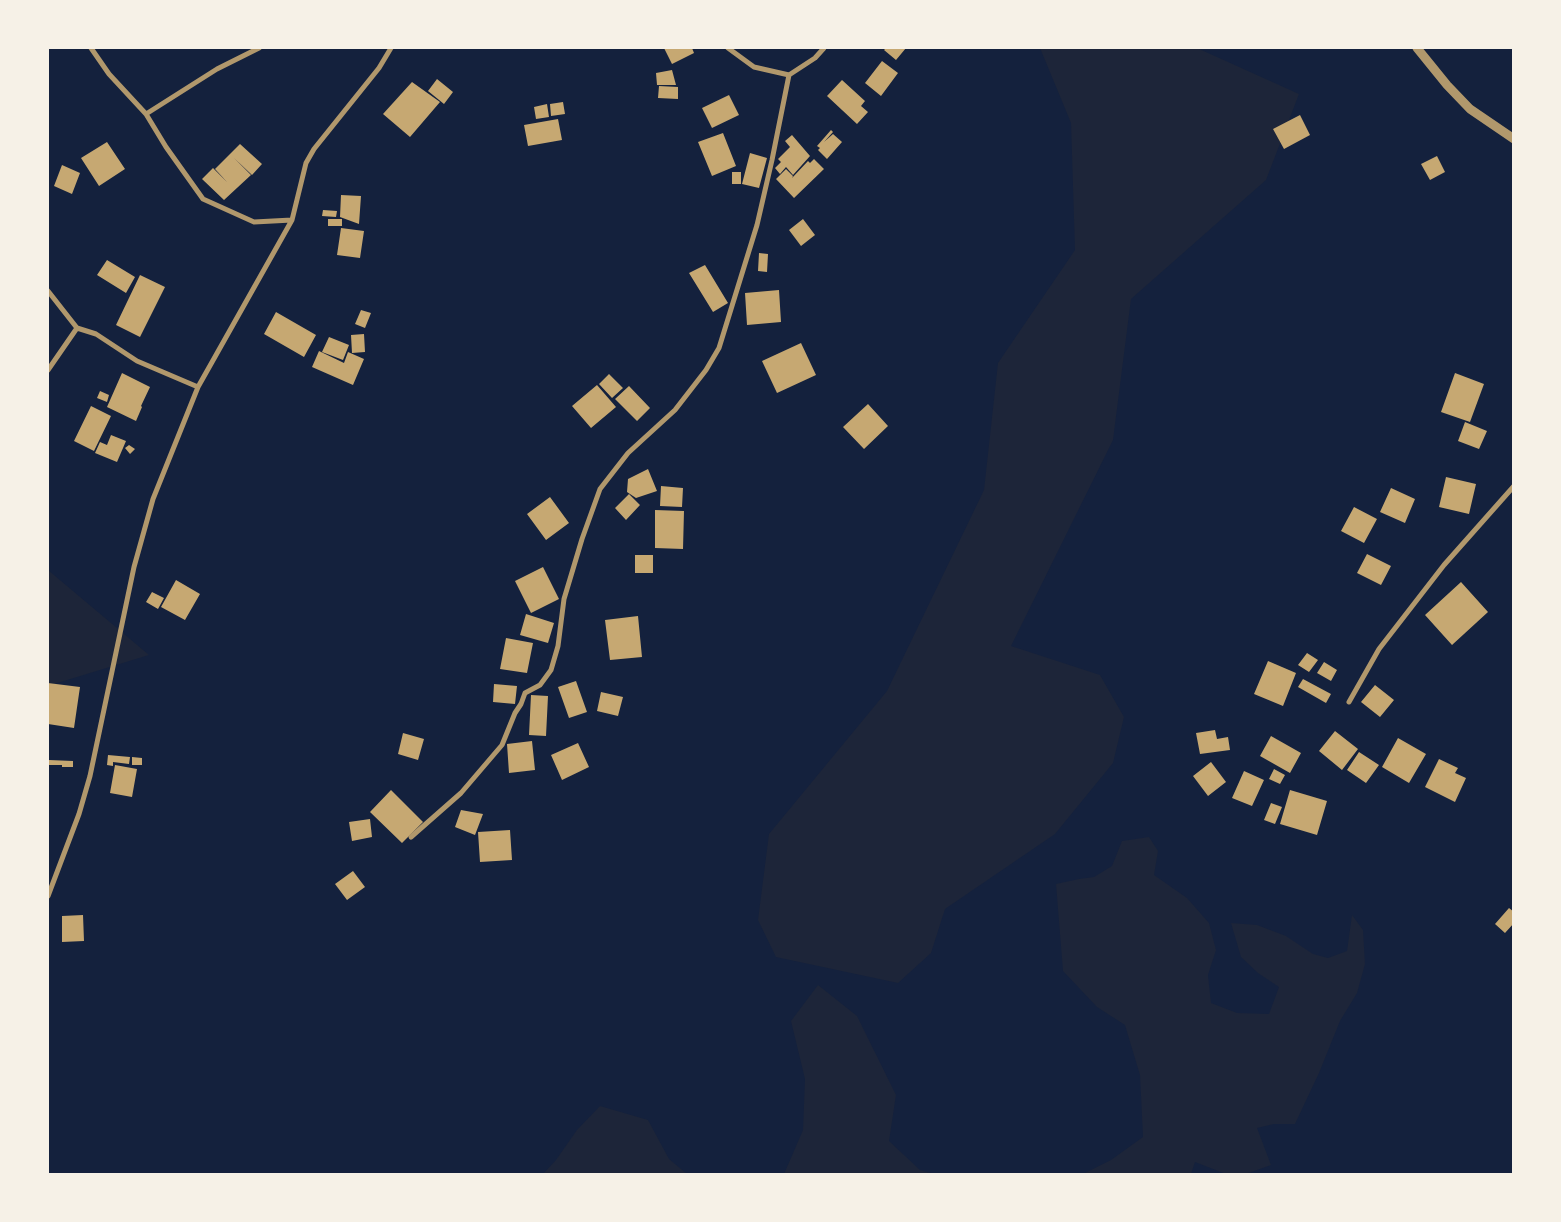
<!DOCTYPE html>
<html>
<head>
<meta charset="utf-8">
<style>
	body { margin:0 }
	#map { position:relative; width:1561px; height:1222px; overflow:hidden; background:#14213d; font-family:Helvetica,sans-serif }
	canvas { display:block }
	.frame { position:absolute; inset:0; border:49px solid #f6f1e7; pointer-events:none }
</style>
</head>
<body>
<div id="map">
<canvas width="1561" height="1222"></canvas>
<div class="frame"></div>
</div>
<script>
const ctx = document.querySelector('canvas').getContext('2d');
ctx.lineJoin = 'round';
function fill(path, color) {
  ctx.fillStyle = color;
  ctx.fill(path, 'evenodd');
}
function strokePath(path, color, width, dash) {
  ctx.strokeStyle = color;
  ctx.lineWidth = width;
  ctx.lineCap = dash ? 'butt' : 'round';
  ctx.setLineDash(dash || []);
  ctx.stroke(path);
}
fill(new Path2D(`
	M 1040,48 L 1197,48 L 1299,94 L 1266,180 L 1131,299 L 1113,440 L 1011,646 L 1100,675 L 1124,717 L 1113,763 L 1055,834 L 945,909 L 931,953 L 898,983 L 776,957 L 758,920 L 769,834 L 887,691 L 984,490 L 998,363 L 1075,250 L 1071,123 Z
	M 48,570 L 149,655 L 54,684 L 48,683 Z
	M 1149,837 L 1158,851 L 1154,875 L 1187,898 L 1209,923 L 1216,950 L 1208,975 L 1211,1003 L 1237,1013 L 1269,1014 L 1279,987 L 1258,973 L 1241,957 L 1231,923 L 1257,925 L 1286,936 L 1313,954 L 1328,958 L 1347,951 L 1352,915 L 1363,930 L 1365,964 L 1357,993 L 1340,1021 L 1319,1073 L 1295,1124 L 1274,1124 L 1257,1128 L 1271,1165 L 1246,1174 L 1226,1174 L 1195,1162 L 1191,1174 L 1083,1174 L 1111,1160 L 1143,1137 L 1140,1075 L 1125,1025 L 1097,1007 L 1063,971 L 1056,884 L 1079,879 L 1094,877 L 1112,866 L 1122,841 Z
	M 818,985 L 857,1016 L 896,1095 L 889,1141 L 920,1170 L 934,1174 L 784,1174 L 803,1130 L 805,1079 L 791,1021 Z
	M 600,1106 L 648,1120 L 669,1159 L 687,1174 L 543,1174 L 556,1160 L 577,1130 Z`), '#1d2539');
fill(new Path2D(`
	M 664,48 L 692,48 L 694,53 L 672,64 Z
	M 886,48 L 906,48 L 896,60 L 884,50 Z
	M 882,61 L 898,73 L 881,96 L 865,83 Z
	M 672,70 L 676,85 L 657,85 L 656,73 Z
	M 437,79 L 453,92 L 444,104 L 428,91 Z
	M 842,80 L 865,101 L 861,106 L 868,112 L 857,124 L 827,96 Z
	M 412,82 L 440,102 L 410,137 L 383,114 Z
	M 659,86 L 678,87 L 678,99 L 658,98 Z
	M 729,95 L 739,115 L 712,128 L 702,108 Z
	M 563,102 L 565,114 L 551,116 L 550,104 Z
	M 547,104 L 549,117 L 536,119 L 534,107 Z
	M 1300,115 L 1310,135 L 1284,149 L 1273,129 Z
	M 558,119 L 562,140 L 528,146 L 524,125 Z
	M 831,130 L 833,132 L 824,142 L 833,134 L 842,142 L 827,159 L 818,150 L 820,148 L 817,146 Z
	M 723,133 L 736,166 L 712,176 L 698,142 Z
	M 792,135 L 810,156 L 793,175 L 786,167 L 780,174 L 775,168 L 781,162 L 778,159 L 790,147 L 785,141 Z
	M 107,142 L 125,169 L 99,186 L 81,158 Z
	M 240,144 L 262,164 L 252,175 L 234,158 L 251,175 L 224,200 L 202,179 L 213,168 L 227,182 L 215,169 Z
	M 750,153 L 767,158 L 759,188 L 742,184 Z
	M 1437,156 L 1445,172 L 1430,180 L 1421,164 Z
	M 814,159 L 824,169 L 794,198 L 776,179 L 786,169 L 793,176 L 792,178 L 808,161 L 810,163 Z
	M 62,165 L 80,173 L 72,194 L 54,186 Z
	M 732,172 L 741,172 L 741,184 L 732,184 Z
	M 341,195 L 361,196 L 359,224 L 340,217 Z
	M 323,210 L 337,211 L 336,217 L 322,216 Z
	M 328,219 L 342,219 L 342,226 L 328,226 Z
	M 803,219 L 815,235 L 801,246 L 789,230 Z
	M 341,228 L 364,231 L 360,258 L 337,255 Z
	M 759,253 L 768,254 L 767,272 L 758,271 Z
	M 107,260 L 135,277 L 126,293 L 97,275 Z
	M 705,265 L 728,303 L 713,312 L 689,273 Z
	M 140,275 L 165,287 L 140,337 L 116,325 Z
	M 779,290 L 781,322 L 747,325 L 745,293 Z
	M 361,310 L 371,313 L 365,328 L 355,324 Z
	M 276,312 L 316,335 L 304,357 L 264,334 Z
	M 364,334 L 365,352 L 352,353 L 351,335 Z
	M 329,337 L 349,345 L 343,360 L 322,352 Z
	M 801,343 L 816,375 L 777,393 L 762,361 Z
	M 319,351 L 344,363 L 348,352 L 364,359 L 353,385 L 312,367 Z
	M 122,373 L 150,387 L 141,406 L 142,407 L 136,421 L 107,407 Z
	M 1455,373 L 1484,384 L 1470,422 L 1441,412 Z
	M 609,374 L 623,388 L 612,398 L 599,384 Z
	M 597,385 L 616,407 L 591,428 L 572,406 Z
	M 629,386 L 650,408 L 637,421 L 615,399 Z
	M 100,391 L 109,395 L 107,402 L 97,398 Z
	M 868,404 L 888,426 L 864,449 L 843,427 Z
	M 91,406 L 111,416 L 94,451 L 74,441 Z
	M 1465,422 L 1487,431 L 1479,449 L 1458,441 Z
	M 111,435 L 126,441 L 117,462 L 95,453 L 100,442 L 107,445 Z
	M 129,445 L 135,449 L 130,454 L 125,448 Z
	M 648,469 L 657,491 L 636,498 L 627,492 L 628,479 Z
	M 1446,477 L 1476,484 L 1469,514 L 1439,507 Z
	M 661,486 L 683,488 L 682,507 L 660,506 Z
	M 1391,488 L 1415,499 L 1405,523 L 1380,512 Z
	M 629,494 L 640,505 L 626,520 L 615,508 Z
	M 550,497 L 569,523 L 546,540 L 527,514 Z
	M 1354,507 L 1377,519 L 1364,543 L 1341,531 Z
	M 655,510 L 684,511 L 683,549 L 655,548 Z
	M 1367,554 L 1391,566 L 1381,585 L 1357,573 Z
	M 635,555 L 653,555 L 653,573 L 635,573 Z
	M 543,567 L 559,599 L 531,613 L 515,581 Z
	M 176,580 L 200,594 L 185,620 L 161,607 Z
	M 1461,582 L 1488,612 L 1452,645 L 1425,615 Z
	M 152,592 L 164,598 L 158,609 L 146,602 Z
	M 526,614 L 554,623 L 548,643 L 520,635 Z
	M 638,616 L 642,657 L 610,660 L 605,620 Z
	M 506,638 L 533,643 L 527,673 L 500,669 Z
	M 1307,653 L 1318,660 L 1309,672 L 1298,665 Z
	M 1268,661 L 1296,673 L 1283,706 L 1254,694 Z
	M 1324,662 L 1337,670 L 1331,681 L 1317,673 Z
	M 1303,679 L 1331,694 L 1326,703 L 1298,687 Z
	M 576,681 L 587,712 L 569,718 L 558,687 Z
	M 48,683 L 80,687 L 74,728 L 48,724 Z
	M 494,684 L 517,686 L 515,704 L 493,702 Z
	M 1375,685 L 1394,700 L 1380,717 L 1361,702 Z
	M 601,692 L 623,697 L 618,716 L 597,711 Z
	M 531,695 L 548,696 L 546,736 L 529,735 Z
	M 1215,730 L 1217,739 L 1228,737 L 1230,750 L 1200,754 L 1196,733 Z
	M 1335,731 L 1358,749 L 1342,770 L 1319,751 Z
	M 403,733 L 424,739 L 418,760 L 398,754 Z
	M 1271,736 L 1301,753 L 1290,773 L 1260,756 Z
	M 1398,738 L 1426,754 L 1409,783 L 1382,767 Z
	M 532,741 L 535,770 L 509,773 L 507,744 Z
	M 578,743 L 589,767 L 562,780 L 551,755 Z
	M 1359,752 L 1379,765 L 1366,783 L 1347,770 Z
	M 108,755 L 130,757 L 129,764 L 113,762 L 113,766 L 107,765 Z
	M 132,757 L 142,758 L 142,765 L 132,765 Z
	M 1439,759 L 1458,768 L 1455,773 L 1466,778 L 1455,802 L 1425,787 Z
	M 49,760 L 73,761 L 73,767 L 62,767 L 62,765 L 49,765 Z
	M 1211,762 L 1226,782 L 1208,796 L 1193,776 Z
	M 115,765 L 137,769 L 132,797 L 110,793 Z
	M 1274,769 L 1285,775 L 1280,784 L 1269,779 Z
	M 1244,771 L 1264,780 L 1252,806 L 1232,798 Z
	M 391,790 L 423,822 L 402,843 L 370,812 Z
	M 1290,790 L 1327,801 L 1317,835 L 1280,824 Z
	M 1271,803 L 1282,807 L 1275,824 L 1264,820 Z
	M 461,810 L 483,814 L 475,835 L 455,827 Z
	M 370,819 L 372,837 L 352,841 L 349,822 Z
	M 510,830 L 512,860 L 480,862 L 478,832 Z
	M 353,871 L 365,887 L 347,900 L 335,884 Z
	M 1509,908 L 1514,912 L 1514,923 L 1505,933 L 1495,924 Z
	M 83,915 L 84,941 L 62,942 L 62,916 Z`), '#c6a872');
strokePath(new Path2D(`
	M 91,48 L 109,74 L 146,114 L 166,147 L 203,199 L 254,222 L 292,220
	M 789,75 L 815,58 L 824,48
	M 146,114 L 217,69 L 259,48
	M 48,291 L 77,328
	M 48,370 L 77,328 L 96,334 L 137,361 L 198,387
	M 1349,702 L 1379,649 L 1444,565 L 1514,486
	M 411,837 L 461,793 L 502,745 L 515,713 L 521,704 L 525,693 L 540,685 L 551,670 L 558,646 L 564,599 L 582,539 L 600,489 L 628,453 L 675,410 L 706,370 L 719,348 L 757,225 L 772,160 L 789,75 L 754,67 L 728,48
	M 48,896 L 79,814 L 90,776 L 134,567 L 153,499 L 198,387 L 292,220 L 306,163 L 314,149 L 379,68 L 391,48`), '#b1986c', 5);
strokePath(new Path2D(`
	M 1417,48 L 1447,85 L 1470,109 L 1514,139`), '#b1986c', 9);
</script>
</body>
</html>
